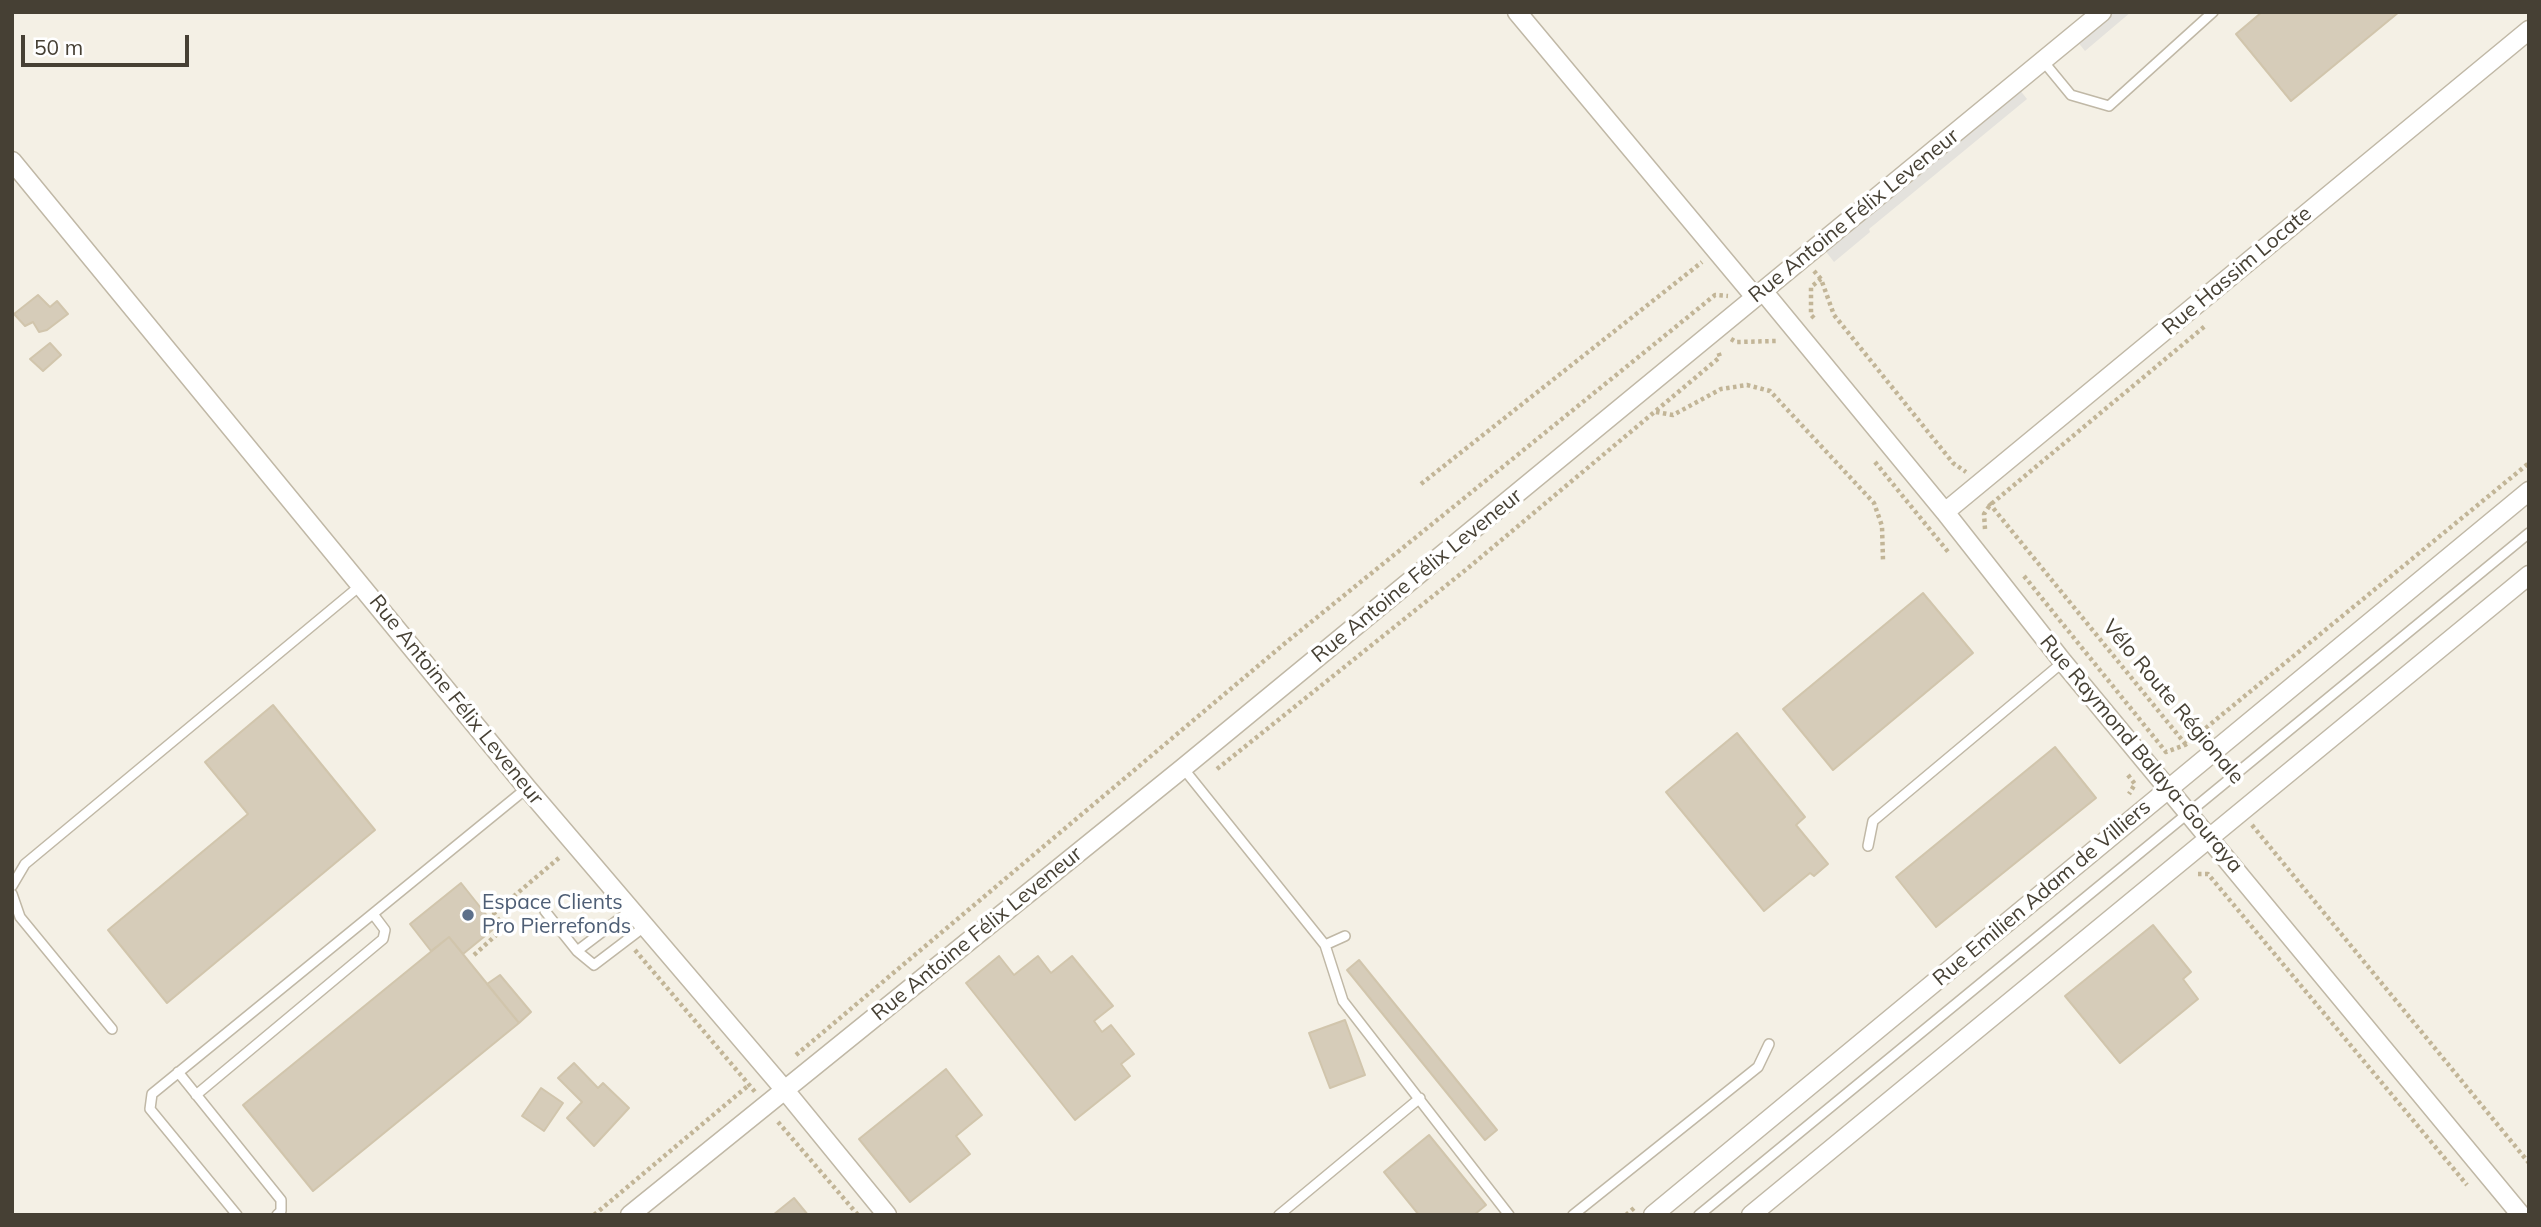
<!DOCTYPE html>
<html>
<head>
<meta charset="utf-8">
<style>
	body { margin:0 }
	#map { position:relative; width:2541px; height:1227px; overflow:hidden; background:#f4f0e5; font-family:Mulish,sans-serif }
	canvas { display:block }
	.frame { position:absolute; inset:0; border:14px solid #464034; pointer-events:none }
	.scale { position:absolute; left:21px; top:35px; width:168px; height:32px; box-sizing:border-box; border:4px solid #464034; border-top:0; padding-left:9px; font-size:21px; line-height:24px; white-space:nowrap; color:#464034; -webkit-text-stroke:5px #fff; paint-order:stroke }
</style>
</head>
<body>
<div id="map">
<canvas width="2541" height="1227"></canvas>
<div class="frame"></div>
<div class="scale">50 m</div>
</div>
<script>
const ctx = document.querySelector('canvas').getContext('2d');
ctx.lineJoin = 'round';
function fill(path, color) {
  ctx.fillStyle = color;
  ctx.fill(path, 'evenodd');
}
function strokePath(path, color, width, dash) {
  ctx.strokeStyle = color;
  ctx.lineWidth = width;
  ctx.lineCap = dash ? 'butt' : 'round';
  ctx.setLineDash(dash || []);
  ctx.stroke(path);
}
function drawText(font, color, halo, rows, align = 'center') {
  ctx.font = font + ' Mulish,sans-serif';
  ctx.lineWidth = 7;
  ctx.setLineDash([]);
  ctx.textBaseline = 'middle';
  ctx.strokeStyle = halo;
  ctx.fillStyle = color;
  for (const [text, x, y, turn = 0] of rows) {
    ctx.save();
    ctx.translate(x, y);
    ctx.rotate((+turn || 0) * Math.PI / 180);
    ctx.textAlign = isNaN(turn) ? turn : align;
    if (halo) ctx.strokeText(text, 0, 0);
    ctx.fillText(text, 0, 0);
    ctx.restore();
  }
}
fill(new Path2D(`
	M 2102,12 L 2131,12 L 2085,51 L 2073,36 Z
	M 2015,84 L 2027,99 L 1869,229 L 1870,232 L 1834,262 L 1820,244 Z`), '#e4e2dd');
const building = new Path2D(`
	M 2262,12 L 2399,12 L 2291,101 L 2236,34 Z
	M 38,295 L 50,307 L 57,301 L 68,314 L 47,330 L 39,332 L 33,322 L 25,326 L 14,314 Z
	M 50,343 L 61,355 L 43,371 L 30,359 Z
	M 1923,593 L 1973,653 L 1833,770 L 1783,709 Z
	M 273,705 L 375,830 L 167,1003 L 108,930 L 248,814 L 205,762 Z
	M 1737,733 L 1805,817 L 1796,825 L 1828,864 L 1814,876 L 1810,873 L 1764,911 L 1666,792 Z
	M 2055,747 L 2096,798 L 1936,927 L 1896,877 Z
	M 461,883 L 496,927 L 463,954 L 449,937 L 431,951 L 410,924 Z
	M 2153,925 L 2191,972 L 2183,979 L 2198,999 L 2120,1063 L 2065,996 Z
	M 449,937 L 519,1023 L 313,1191 L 243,1105 Z
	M 999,956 L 1014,975 L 1038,956 L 1051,973 L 1072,956 L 1113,1006 L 1094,1021 L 1102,1032 L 1111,1025 L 1134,1054 L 1121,1064 L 1130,1076 L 1075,1120 L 966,983 Z
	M 1359,960 L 1497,1130 L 1485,1140 L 1347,970 Z
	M 500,975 L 531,1012 L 519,1023 L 487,984 Z
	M 1345,1020 L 1365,1075 L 1330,1088 L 1309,1033 Z
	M 574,1063 L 598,1088 L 603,1083 L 629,1108 L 594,1146 L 567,1118 L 582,1102 L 558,1078 Z
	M 946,1069 L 982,1115 L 956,1136 L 970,1154 L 910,1202 L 859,1139 Z
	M 541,1088 L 563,1103 L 544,1131 L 522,1116 Z
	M 1429,1135 L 1486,1205 L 1474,1215 L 1419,1215 L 1384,1172 Z
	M 794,1198 L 808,1215 L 773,1215 Z`);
fill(building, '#d6ccb9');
strokePath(building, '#d1c5ac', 2);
const service = new Path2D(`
	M 2043,61 L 2071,95 L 2109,106 L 2213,12
	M 1183,768 L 1325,945
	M 1868,846 L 1873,821 L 2063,662
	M 12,886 L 25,864 L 361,585
	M 12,894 L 20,917 L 112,1029
	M 545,911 L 577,951 L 594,965 L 644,927
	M 1345,936 L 1325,945 L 1343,1001 L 1509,1215
	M 577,951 L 631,910
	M 178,1072 L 281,1200 L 281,1211 L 277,1215
	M 196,1095 L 383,939 L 385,930 L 373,914
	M 237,1215 L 150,1109 L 152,1094 L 527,788
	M 1279,1215 L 1420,1098
	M 1573,1215 L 1758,1067 L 1769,1044
	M 1699,1215 L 2529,533`);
const minor = new Path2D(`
	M 1517,12 L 1755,297
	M 12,161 L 527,788 L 784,1089 L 887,1215
	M 1763,291 L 1945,512 L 2063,662 L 2521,1215
	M 1945,512 L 2529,30
	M 630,1215 L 1183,768 L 2102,12
	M 1653,1215 L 2529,491
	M 1751,1215 L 2529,575`);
strokePath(service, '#c0b8a6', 12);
strokePath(minor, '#c0b8a6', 21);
strokePath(new Path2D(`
	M 1814,271 L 1821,279 L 1834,315 L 1953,463 L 1966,472
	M 1814,318 L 1811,315 L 1811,287 L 1821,279
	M 1731,339 L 1736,342 L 1777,341
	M 1656,412 L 1673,415 L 1721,389 L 1747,385 L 1770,391 L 1874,503 L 1882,526 L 1883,560
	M 1875,462 L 1949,553
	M 1421,484 L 1702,262
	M 1989,503 L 2187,746
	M 1985,529 L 1984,514 L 1990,505 L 2205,326
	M 2024,576 L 2166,752 L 2185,745 L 2529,463
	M 1217,769 L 1468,568 L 1720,357 L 1718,351
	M 2128,775 L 2135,784 L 2129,794
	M 2252,825 L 2529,1163
	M 2198,874 L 2208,874 L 2467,1185
	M 635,950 L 756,1093
	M 474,955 L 504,928 L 494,913 L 560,857
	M 796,1055 L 1284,644 L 1715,295 L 1728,296
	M 778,1122 L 858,1215
	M 594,1215 L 749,1085
	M 1626,1215 L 1634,1208`), '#c2b597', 4.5, [3.5, 3.5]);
strokePath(service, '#fff', 9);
strokePath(minor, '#fff', 18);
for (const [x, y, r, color] of [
	[468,915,7,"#5c6f8a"]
]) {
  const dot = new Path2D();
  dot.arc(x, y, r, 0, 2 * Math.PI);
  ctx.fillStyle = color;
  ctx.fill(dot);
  strokePath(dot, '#fff', 2.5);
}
drawText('21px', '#464034', '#fff', [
	["Rue Antoine Félix Leveneur",1854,216,-39],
	["Rue Hassim Locate",2237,271,-40],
	["Rue Antoine Félix Leveneur",1417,576,-39],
	["Rue Antoine Félix Leveneur",456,700,51],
	["Vélo Route Régionale",2173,702,50],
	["Rue Raymond Balaya-Gouraya",2141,754,50],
	["Rue Emilien Adam de Villiers",2042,893,-40],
	["Rue Antoine Félix Leveneur",977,934,-39]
]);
drawText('21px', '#4e5e75', '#fff', [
	["Espace Clients",482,903],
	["Pro Pierrefonds",482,927]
], 'left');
</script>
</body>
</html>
